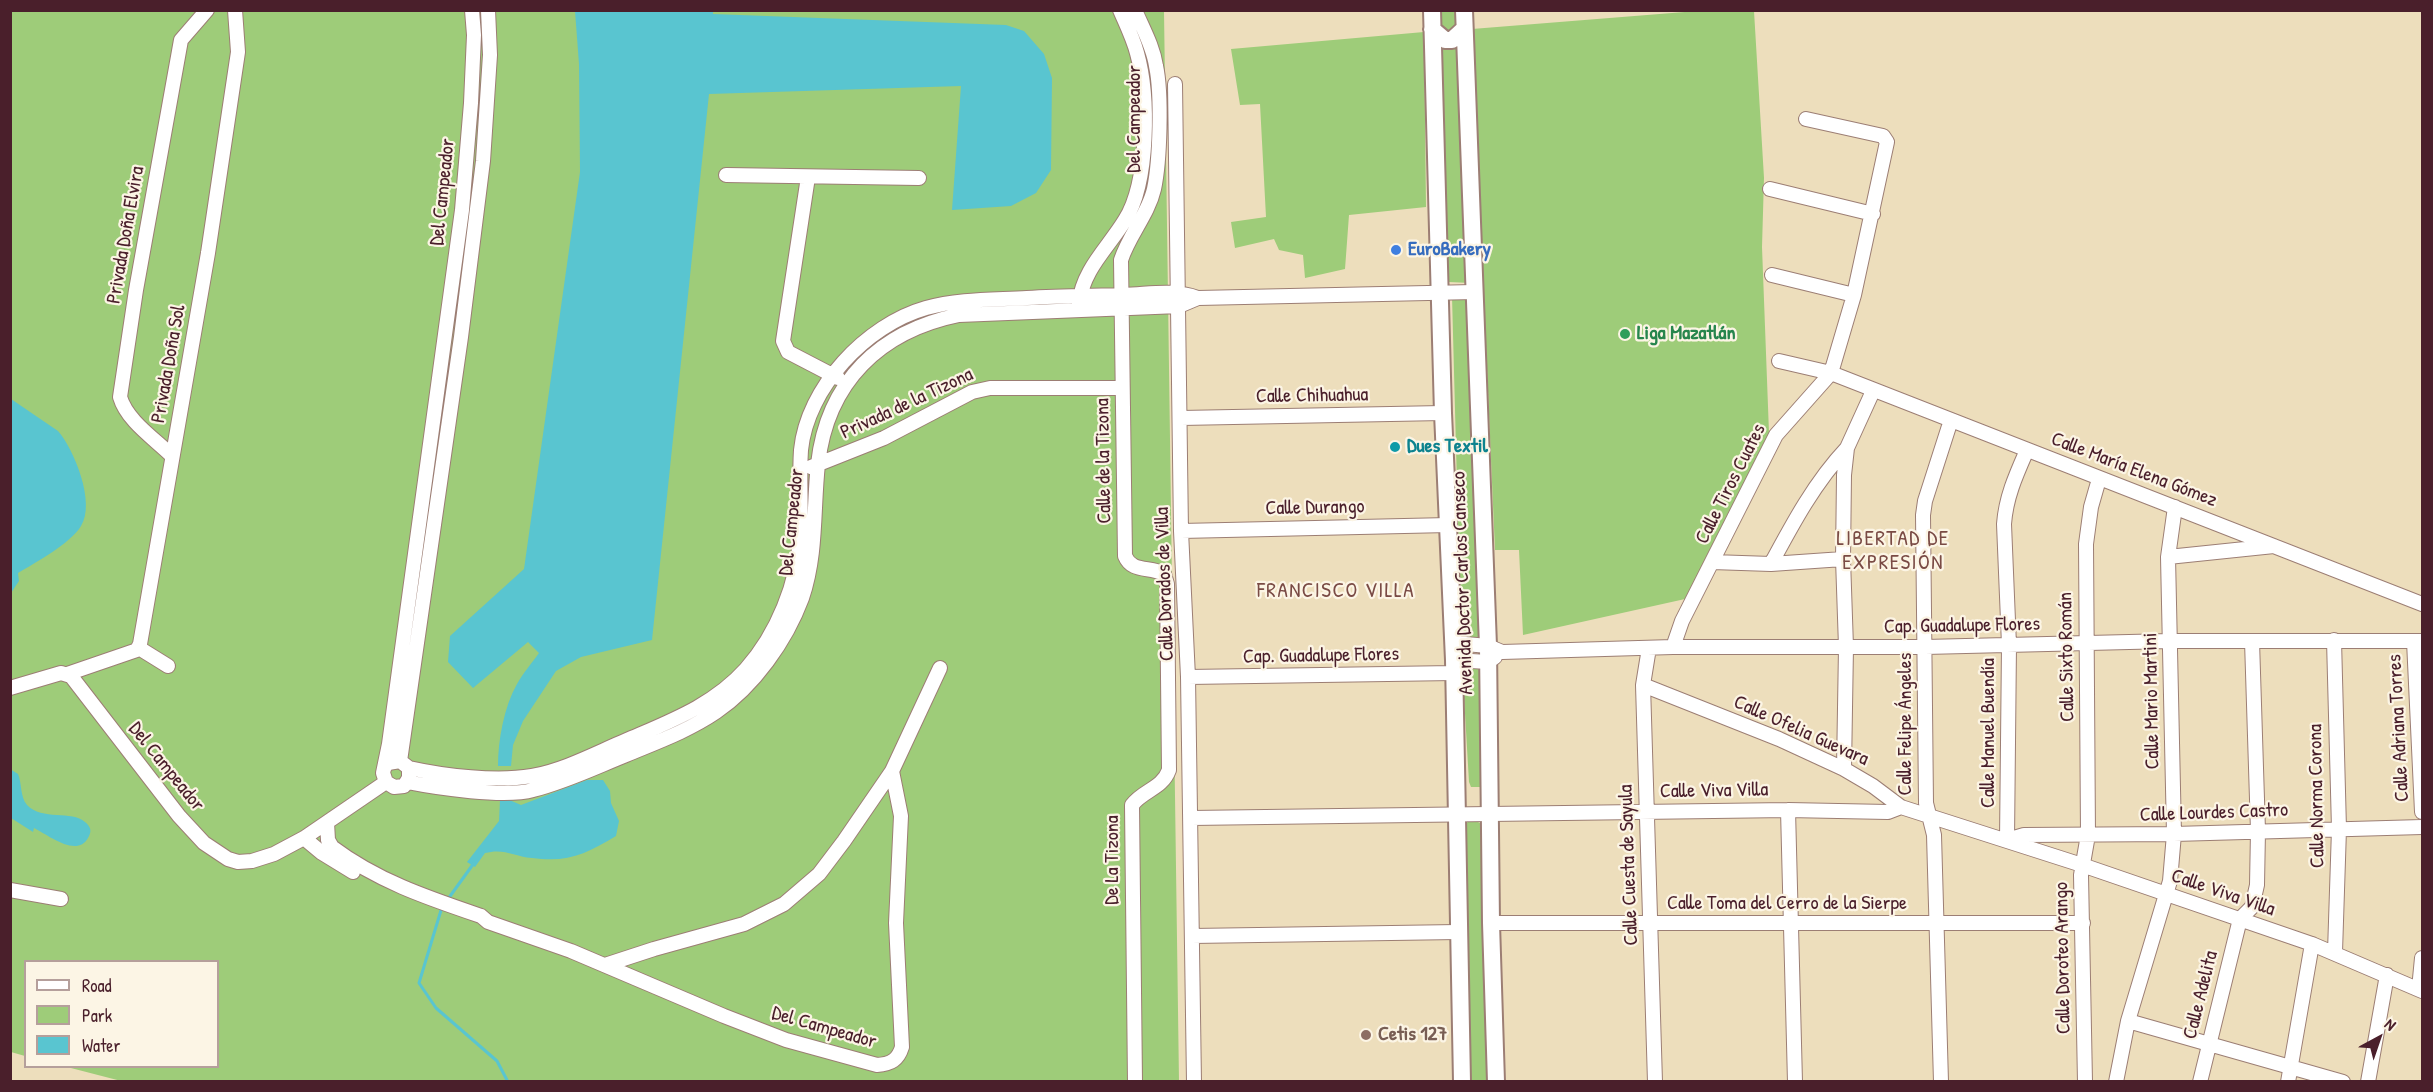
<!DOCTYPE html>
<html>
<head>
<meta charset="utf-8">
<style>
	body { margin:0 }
	#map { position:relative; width:2433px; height:1092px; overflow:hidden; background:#eddebc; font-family:"Patrick Hand",sans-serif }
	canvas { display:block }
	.frame { position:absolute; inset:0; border:12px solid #4a1f2b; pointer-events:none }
	.legend { position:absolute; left:24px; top:960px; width:195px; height:108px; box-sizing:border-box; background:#fcf5e5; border:2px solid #b59f9b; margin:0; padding:8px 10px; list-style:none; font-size:18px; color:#4a1f2b }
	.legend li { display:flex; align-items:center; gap:12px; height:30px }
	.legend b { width:30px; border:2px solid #b59f9b }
	.north { position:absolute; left:2349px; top:1008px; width:60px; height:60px; -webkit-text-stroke:4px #fcf5e5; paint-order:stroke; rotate:40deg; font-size:16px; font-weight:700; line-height:24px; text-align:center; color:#4a1f2b }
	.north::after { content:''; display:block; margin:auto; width:21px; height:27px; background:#4a1f2b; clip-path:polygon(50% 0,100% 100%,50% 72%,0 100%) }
</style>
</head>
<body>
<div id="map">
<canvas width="2433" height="1092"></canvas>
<div class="frame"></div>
<ul class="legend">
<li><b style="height:8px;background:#fff"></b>Road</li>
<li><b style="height:16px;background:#9ecc79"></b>Park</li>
<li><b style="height:16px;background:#59c5d0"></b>Water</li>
</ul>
<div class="north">N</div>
</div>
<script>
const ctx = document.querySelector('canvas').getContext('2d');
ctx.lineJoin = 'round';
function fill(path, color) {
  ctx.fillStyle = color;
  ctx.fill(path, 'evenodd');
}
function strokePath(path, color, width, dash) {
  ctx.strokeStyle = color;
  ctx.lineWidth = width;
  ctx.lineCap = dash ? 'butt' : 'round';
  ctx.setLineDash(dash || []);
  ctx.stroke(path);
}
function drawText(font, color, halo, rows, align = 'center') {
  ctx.font = font + ' "Patrick Hand",sans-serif';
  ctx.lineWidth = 4.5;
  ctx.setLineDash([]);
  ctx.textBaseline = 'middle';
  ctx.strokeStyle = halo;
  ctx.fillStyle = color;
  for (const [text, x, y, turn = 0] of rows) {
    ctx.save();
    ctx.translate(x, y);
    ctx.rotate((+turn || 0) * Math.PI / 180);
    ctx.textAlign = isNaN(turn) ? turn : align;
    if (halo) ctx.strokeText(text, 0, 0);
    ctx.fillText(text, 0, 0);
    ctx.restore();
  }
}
fill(new Path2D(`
	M 10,11 L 1164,11 L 1179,1081 L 125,1082 L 67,1067 L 218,1066 L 218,962 L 26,962 L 25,1056 L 11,1052 Z
	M 1436,11 L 1457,11 L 1471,283 L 1449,282 Z
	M 1697,11 L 1754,11 L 1764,178 L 1762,247 L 1769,433 L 1685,599 L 1523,635 L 1519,550 L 1495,550 L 1472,29 Z
	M 1424,32 L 1426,207 L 1349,215 L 1345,269 L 1305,278 L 1303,255 L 1279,250 L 1274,239 L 1235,248 L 1231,222 L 1266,217 L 1260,104 L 1240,105 L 1231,49 Z
	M 1452,296 L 1462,296 L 1467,301 L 1470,323 L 1483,642 L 1461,637 Z
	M 1462,662 L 1483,664 L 1490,784 L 1481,787 L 1471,787 L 1469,782 Z
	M 1474,820 L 1480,823 L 1482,830 L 1492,1081 L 1469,1081 L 1465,827 L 1468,821 Z`), '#9ecc79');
fill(new Path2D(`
	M 713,10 L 713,14 L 1006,25 L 1024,31 L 1044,54 L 1052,78 L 1051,170 L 1036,193 L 1011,206 L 952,210 L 961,86 L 709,94 L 652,640 L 581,657 L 556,671 L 523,721 L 513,745 L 511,766 L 498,766 C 498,740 504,707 517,684 C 523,673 532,663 539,653 L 528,642 L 473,688 L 448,662 L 450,636 L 524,569 L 580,172 L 579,64 L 575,11 Z
	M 11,399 L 58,431 C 74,449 96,503 81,526 C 71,543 35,563 18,573 L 19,581 L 11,593 Z
	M 10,769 L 18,774 C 22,783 20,797 27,805 C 42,821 72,810 85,822 C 91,827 92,831 88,838 C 77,858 48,835 34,828 L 33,832 L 11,818 Z
	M 587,780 L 603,780 L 610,791 L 611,803 L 619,821 L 616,836 C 586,854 568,863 532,858 C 513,856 504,848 485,853 L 475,867 L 467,862 L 499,821 L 500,800 L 507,799 L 521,805 Z`), '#59c5d0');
strokePath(new Path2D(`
	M 448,899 L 474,863
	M 442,907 L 419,983 L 436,1008 L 497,1061 L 508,1082`), '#59c5d0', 3);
const minor = new Path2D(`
	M 1135,10 C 1143,29 1153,46 1156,66 C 1162,94 1160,161 1154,189 C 1148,215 1129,235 1121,260 L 1125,556 C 1132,573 1150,566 1164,574 L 1167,584 L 1169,770 C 1162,789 1143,790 1132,805 L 1135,1082
	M 1175,84 L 1181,531 L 1188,677 L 1194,1082
	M 726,175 L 919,178
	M 808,177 L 783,341 L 788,352 L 838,378
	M 1770,189 L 1873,214
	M 1772,275 L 1854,295
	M 1079,303 C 1083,269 1108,248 1125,220 C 1149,182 1149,96 1137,53 C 1133,38 1126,24 1120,10
	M 1779,361 L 1831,373 L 2422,604
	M 1181,418 L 1443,413
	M 172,456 C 155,439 127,421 120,397 L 136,290 L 181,40 L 207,10
	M 811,467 L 884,438 L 972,392 L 990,388 L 1122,388
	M 1181,531 L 1449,525
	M 2168,557 L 2274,546
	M 1712,562 L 1771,564 L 1843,559
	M 1771,564 C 1793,523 1815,482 1847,448
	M 2334,640 L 2339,829 L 2335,952
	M 2414,641 L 2422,812
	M 1454,643 L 1488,646 L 1502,652 L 1673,647 L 1925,647 L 2170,641 L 2422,641
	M 1673,647 L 1682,621 L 1776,435 L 1831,373 L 1854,295 L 1887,142 L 1883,136 L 1806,119
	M 139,648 L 168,666
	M 1649,648 L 1643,685 L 1655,1082
	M 1454,660 L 1488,662 L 1495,657
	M 67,674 L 137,650 L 140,644 L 208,253 L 238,52 L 235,10
	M 1188,677 L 1454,673
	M 1643,685 L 1779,739 L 1844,769 L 1873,786 L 1901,807 L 2082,865 L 2312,944 L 2422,991
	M 10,688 L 61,673 L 71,676 L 179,816 L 204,843 L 228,859 L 238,862 L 252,861 L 274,854 L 304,838 L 386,782
	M 400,761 L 461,337 L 483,161 L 490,55 L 488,10
	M 384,768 L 388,763 L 400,761 L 409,768 L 409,778 L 404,786 L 394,787 L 386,782 L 383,773 L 389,744 L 462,210 L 471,103 L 474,35 L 472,10
	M 409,768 C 445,776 496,782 532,776 C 565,770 596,753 627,740 C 671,721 714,705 746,669 C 777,634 798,583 800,536 C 802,508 799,479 801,450 C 807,388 866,325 926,308 C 959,299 994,300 1027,298 C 1060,296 1092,296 1124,295 C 1152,294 1172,289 1198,298 L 1474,292
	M 1844,769 L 1846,647 L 1843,559 L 1844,475 L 1847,448 L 1873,391
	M 407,782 C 437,788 505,798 533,790 C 565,782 596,767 626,755 C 657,742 688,731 716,712 C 754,686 786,641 802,598 C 817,554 813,509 818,464 C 827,382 880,331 959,315 L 1179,306 L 1198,298
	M 1788,810 L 1795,1082
	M 1191,818 L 1788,810 L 1888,812 L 1901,807
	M 327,823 L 328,840 L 332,847 C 377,881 428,898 481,916 L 488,922 L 571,951 L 724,1016 L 786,1040 L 877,1065 C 891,1064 898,1060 902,1047 L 896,923 L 901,816 L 892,771
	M 304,838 L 322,853 L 353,872
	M 2007,840 L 2024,835 L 2174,834 L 2422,827
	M 2007,840 L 2009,645 L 2004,524 C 2006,497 2016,475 2027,450
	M 10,890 L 61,899
	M 1491,923 L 2083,923
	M 1192,936 L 1458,932
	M 605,965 L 654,949 L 744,924 L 784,904 L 819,874 L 844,841 L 892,771 L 940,668
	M 2419,989 L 2422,958
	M 2128,1021 L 2343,1082
	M 1941,1082 L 1934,835 L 1926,803 L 1923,515 L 1925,501 L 1951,420
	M 2085,1082 L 2081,875 L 2088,835 L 2086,544 L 2091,507 L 2099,479
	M 2116,1082 L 2128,1021 L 2170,881 L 2174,834 L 2168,557 L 2175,507
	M 2200,1082 L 2240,919 L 2252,907 L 2257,885 L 2258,831 L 2252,641
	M 2288,1082 L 2312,944
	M 2368,1082 L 2387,975`);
const major = new Path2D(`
	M 1432,10 L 1443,413 L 1454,660 L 1462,1082
	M 1464,10 L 1488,646 L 1491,923 L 1496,1082
	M 1432,29 L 1445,40 L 1452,40 L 1464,29`);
strokePath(minor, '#9c7e74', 16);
strokePath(major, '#9c7e74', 20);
strokePath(minor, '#fff', 14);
strokePath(major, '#fff', 16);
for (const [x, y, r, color] of [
	[1396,250,6,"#3f7fe0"],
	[1625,334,6,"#2e9e5b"],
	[1395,447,6,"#0f9aa8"],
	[1366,1035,6,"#8d6e63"]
]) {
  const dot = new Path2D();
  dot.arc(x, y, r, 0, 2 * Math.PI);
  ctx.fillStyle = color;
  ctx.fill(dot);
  strokePath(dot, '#fcf5e5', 2);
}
drawText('20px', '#4a1f2b', '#fcf5e5', [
	["Del Campeador",1135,119,-90],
	["Del Campeador",443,192,-84],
	["Privada Doña Elvira",126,235,-80],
	["Privada Doña Sol",169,364,-80],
	["Calle Chihuahua",1312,396,-1],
	["Privada de la Tizona",907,404,-25],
	["Calle de la Tizona",1104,461,-91],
	["Calle María Elena Gómez",2134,470,21],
	["Calle Tiros Cuates",1731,484,-63],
	["Calle Durango",1315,508,-1],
	["Del Campeador",792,522,-84],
	["Avenida Doctor Carlos Canseco",1463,583,-92],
	["Calle Dorados de Villa",1165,584,-92],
	["Cap. Guadalupe Flores",1962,626,-1],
	["Cap. Guadalupe Flores",1321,656,-1],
	["Calle Sixto Román",2067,657,-91],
	["Calle Mario Martini",2152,701,-91],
	["Calle Felipe Ángeles",1906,724,-90],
	["Calle Adriana Torres",2399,728,-93],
	["Calle Ofelia Guevara",1801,731,24],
	["Calle Manuel Buendía",1989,733,-90],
	["Del Campeador",166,767,51],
	["Calle Viva Villa",1714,791,-1],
	["Calle Norma Corona",2317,796,-91],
	["Calle Lourdes Castro",2214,813,-2],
	["De La Tizona",1113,860,-90],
	["Calle Cuesta de Sayula",1629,865,-92],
	["Calle Viva Villa",2223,893,19],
	["Calle Toma del Cerro de la Sierpe",1787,904],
	["Calle Doroteo Arango",2063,958,-91],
	["Calle Adelita",2201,995,-76],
	["Del Campeador",824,1028,16]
]);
drawText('bold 20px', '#366cbe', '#fcf5e5', [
	["EuroBakery",1408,250]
], 'left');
drawText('bold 20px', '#27864d', '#fcf5e5', [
	["Liga Mazatlán",1637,334]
], 'left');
drawText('bold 20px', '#0d838f', '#fcf5e5', [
	["Dues Textil",1407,447]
], 'left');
drawText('bold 20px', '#785e54', '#fcf5e5', [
	["Cetis 127",1378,1035]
], 'left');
ctx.letterSpacing = '1.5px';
drawText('21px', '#7a4b45', '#fcf5e5', [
	["LIBERTAD DE",1893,539],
	["EXPRESIÓN",1893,563],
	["FRANCISCO VILLA",1336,591]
]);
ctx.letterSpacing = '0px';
</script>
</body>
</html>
